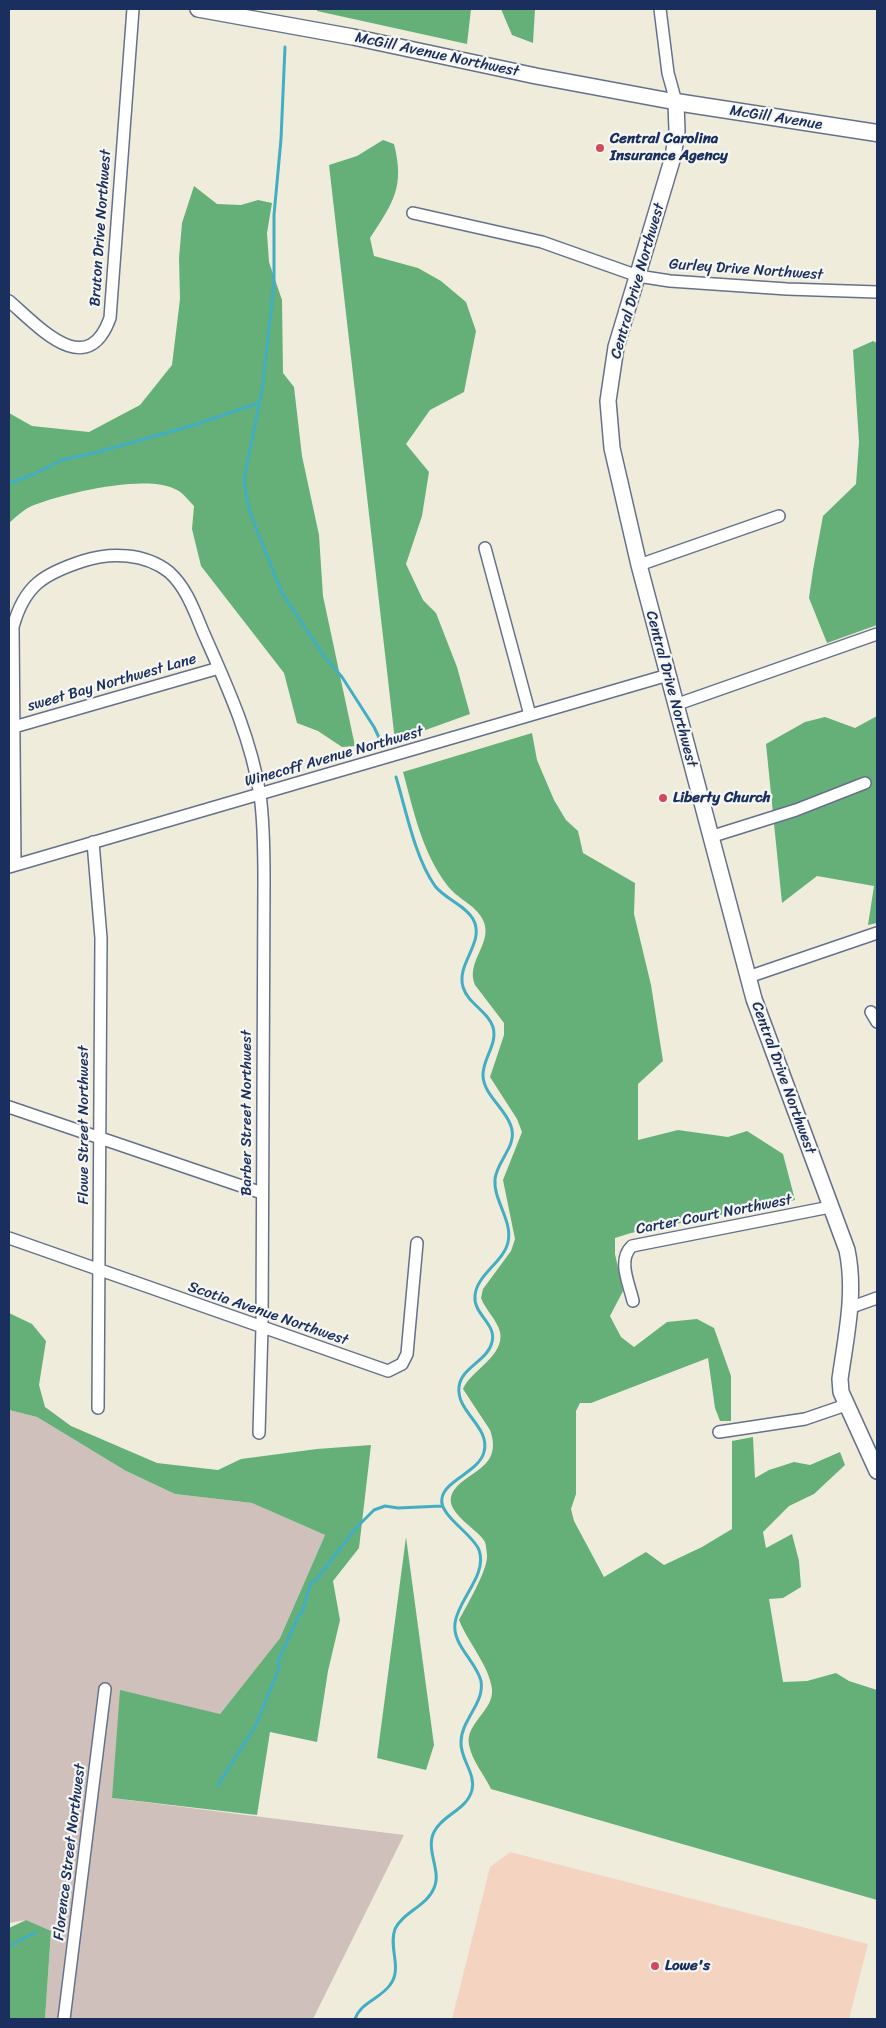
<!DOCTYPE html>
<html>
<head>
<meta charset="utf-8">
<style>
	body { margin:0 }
	#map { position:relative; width:886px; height:2028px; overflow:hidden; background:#efecdb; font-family:Sriracha,sans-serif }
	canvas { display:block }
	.frame { position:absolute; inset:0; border:10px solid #1b2f5e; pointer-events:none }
</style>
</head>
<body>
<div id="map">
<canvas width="886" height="2028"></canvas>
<div class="frame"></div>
</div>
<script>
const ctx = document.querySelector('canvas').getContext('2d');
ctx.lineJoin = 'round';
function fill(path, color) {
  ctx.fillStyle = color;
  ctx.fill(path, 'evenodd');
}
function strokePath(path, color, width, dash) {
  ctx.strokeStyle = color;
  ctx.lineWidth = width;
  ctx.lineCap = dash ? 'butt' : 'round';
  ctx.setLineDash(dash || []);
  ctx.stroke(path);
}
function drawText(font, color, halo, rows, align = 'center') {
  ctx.font = font + ' Sriracha,sans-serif';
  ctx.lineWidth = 4.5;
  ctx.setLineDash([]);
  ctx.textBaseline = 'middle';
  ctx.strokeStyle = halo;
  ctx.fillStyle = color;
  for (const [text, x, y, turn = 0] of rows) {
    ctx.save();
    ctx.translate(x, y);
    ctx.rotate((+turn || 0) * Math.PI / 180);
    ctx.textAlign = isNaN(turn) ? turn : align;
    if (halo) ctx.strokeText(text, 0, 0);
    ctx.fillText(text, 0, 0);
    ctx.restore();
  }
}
fill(new Path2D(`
	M 510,1852 L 868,1944 L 849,2019 L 452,2019 L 490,1867 Z`), '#f4d3c1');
fill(new Path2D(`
	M 9,1410 L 37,1417 L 126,1471 L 175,1494 L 252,1503 L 325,1535 L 280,1638 L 220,1714 L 112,1798 L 404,1835 L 313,2019 L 45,2019 L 51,1932 L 26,1920 L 9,1923 Z`), '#d0c0bc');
fill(new Path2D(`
	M 317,9 L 471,9 L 467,44 L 317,11 Z
	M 501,9 L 535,9 L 533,43 L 512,35 Z
	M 383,140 L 394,144 C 405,187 393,203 370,238 L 374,256 L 418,268 L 441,281 L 466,302 L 476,331 L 464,392 L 430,410 L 406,444 L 429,472 L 422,516 L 406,564 L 423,600 L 436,613 L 457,667 L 470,714 L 395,741 L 329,165 L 357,156 Z
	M 194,186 L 217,204 L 241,205 L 258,200 L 272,203 L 267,233 L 269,262 L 282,300 L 283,373 L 294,387 L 302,456 L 319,535 L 323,596 L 355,746 L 342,747 L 318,731 L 297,723 L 284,673 L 201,566 L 192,529 L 194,506 C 189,501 183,493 177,490 C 148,473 65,493 34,505 C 25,508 16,517 9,523 L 9,413 L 32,426 L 89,432 L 140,405 L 172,365 L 180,299 L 179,258 L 182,223 Z
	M 873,341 L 877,343 L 877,625 L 827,643 L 809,598 L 813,570 L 823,516 L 856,484 L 859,442 L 853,350 Z
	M 877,716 L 877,923 L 868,925 L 874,886 L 817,876 L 782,903 L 766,744 L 805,722 L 825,717 L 855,728 Z
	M 532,733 L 537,760 L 554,800 L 566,820 L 578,831 L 583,853 L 635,883 L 634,914 L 651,985 L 663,1061 L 638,1084 L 638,1140 L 678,1130 L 728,1137 L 747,1131 L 783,1154 L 795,1200 L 631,1233 L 615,1238 L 615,1254 L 623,1291 L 610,1316 L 621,1337 L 634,1347 L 667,1322 L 697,1319 L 714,1328 L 731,1376 L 731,1421 L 720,1421 L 715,1408 L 708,1358 L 591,1403 L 580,1403 L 576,1411 L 576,1494 L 571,1509 L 574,1521 L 604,1577 L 646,1552 L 664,1565 L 702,1547 L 732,1529 L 732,1441 L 753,1437 L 755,1478 L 769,1470 L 794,1462 L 810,1465 L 840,1452 L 845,1465 L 814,1494 L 789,1506 L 763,1532 L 766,1548 L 792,1534 L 799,1561 L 801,1587 L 783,1598 L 769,1599 L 783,1682 L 807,1681 L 836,1673 L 849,1681 L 877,1690 L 877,1900 L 491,1789 C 484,1774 472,1761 469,1745 C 465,1723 494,1711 492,1689 C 489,1665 468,1643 459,1620 C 466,1607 487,1571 487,1557 C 487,1553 486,1545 485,1542 C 479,1530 447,1514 451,1497 C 459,1471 505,1472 490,1430 L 463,1389 C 471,1370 505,1356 500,1332 C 497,1320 485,1309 481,1298 L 483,1289 L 511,1251 L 515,1239 L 503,1180 L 522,1132 L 517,1119 L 490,1077 L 504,1035 L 504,1023 L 475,985 C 465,961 494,943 483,920 C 475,904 457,899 447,885 C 422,852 414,812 403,772 Z
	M 9,1313 L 32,1324 L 46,1341 L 39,1385 L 45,1407 L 71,1426 L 157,1463 L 218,1470 L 241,1459 L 317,1449 L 371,1445 L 359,1548 L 333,1581 L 340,1620 L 328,1671 L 317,1742 L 270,1732 L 257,1815 L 112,1798 L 120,1690 L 220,1714 L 280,1638 L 325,1535 L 252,1503 L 175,1494 L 126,1471 L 37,1417 L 9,1410 Z
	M 406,1537 L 434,1745 L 426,1770 L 377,1758 Z
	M 26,1920 L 51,1931 L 45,2019 L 9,2019 L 9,1928 Z`), '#65b078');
strokePath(new Path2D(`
	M 285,47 L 281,139 L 274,215 L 274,283 L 262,390 L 244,479 L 247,500 L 252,518 L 282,593 L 324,656 L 342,677 L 374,727 L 383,746
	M 9,483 L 34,474 L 62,460 L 98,452 L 194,425 L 259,403
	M 218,1785 L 256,1725 L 279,1668 L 278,1661 L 300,1613 L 302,1613 L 311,1582 L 315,1581 L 355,1529 L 374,1510 L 385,1506 L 398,1508 L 442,1506
	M 9,1946 L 36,1932
	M 355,2019 C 361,2002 380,1999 390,1985 C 403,1968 388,1948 395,1929 C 403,1912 427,1906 434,1888 C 442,1871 425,1850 434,1832 C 442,1815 467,1810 472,1790 C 476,1773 460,1759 461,1742 C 461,1720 485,1703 481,1681 C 476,1661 452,1645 455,1623 C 458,1599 488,1575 479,1550 C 473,1534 438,1515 442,1498 C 445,1480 479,1472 484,1452 C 491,1427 456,1412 459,1387 C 461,1367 488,1361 492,1342 C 497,1324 473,1314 475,1296 C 476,1275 504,1262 508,1242 C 513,1221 493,1200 495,1179 C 497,1160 518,1146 511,1126 C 505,1108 484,1095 483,1076 C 482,1059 498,1045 493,1027 C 488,1011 468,1004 463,987 C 456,963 486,942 473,919 C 465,905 445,899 435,886 C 415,858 406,810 396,777`), '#43aec2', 3);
const minor = new Path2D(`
	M 660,9 L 668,73 L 676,102
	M 413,213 L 542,242 L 638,276 L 670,281 L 787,289 L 877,292
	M 9,301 C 38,326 87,382 110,318 L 133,9
	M 485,548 L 530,715
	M 639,565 L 779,516
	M 675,705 L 877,634
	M 14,727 L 219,668
	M 710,837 L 796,810 L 865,783
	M 93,842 L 101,938 L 98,1408
	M 15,865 L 13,627 C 24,586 43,574 83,561 C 111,552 145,553 169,572 C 187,588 195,613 204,634 C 227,686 251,738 260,795 C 264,823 264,853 264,881 L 262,1327 L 259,1433
	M 9,867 L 668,675
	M 748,977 L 877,933
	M 871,1012 L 877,1022
	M 9,1107 L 262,1193
	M 9,1238 L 388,1371 L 402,1364 L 407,1354 L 417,1243
	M 633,1301 C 629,1283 617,1260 632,1246 L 830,1207
	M 849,1308 L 877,1298
	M 719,1432 L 805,1419 L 846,1405
	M 64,2019 L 105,1689`);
const tertiary = new Path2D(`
	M 198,9 L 353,37 L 536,76 L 676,102 L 677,131 L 673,157 L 616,347 L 608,401 L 612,448 L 639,565 L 754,999 L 847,1250 C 856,1293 846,1336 840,1379 L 841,1392 L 877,1471`);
const secondary = new Path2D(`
	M 676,102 L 877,133`);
strokePath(minor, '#65718a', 14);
strokePath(tertiary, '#65718a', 18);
strokePath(secondary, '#65718a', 19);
strokePath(minor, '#fff', 11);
strokePath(tertiary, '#fff', 15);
strokePath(secondary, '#fff', 16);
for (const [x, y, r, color] of [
	[600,148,5,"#d1495b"],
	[663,798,5,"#d1495b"],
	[655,1966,5,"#d1495b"]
]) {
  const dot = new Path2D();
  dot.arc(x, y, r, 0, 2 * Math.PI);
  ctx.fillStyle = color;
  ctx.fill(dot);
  strokePath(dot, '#f6f6f2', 2);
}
drawText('15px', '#1b2f5e', '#f6f6f2', [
	["McGill Avenue Northwest",437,55,12],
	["McGill Avenue",776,118,9],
	["Bruton Drive Northwest",101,228,-86],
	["Gurley Drive Northwest",746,270,4],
	["Central Drive Northwest",638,281,-74],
	["sweet Bay Northwest Lane",112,683,-16],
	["Central Drive Northwest",671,689,75],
	["Winecoff Avenue Northwest",334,757,-16],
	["Central Drive Northwest",783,1078,70],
	["Barber Street Northwest",247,1113,-90],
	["Flowe Street Northwest",84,1125,-90],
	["Carter Court Northwest",714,1215,-11],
	["Scotia Avenue Northwest",268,1314,19],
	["Florence Street Northwest",70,1852,-83]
]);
drawText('bold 15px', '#1b2f5e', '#f6f6f2', [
	["Central Carolina",610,139],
	["Insurance Agency",610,156],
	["Liberty Church",673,798],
	["Lowe's",665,1966]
], 'left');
</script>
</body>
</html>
